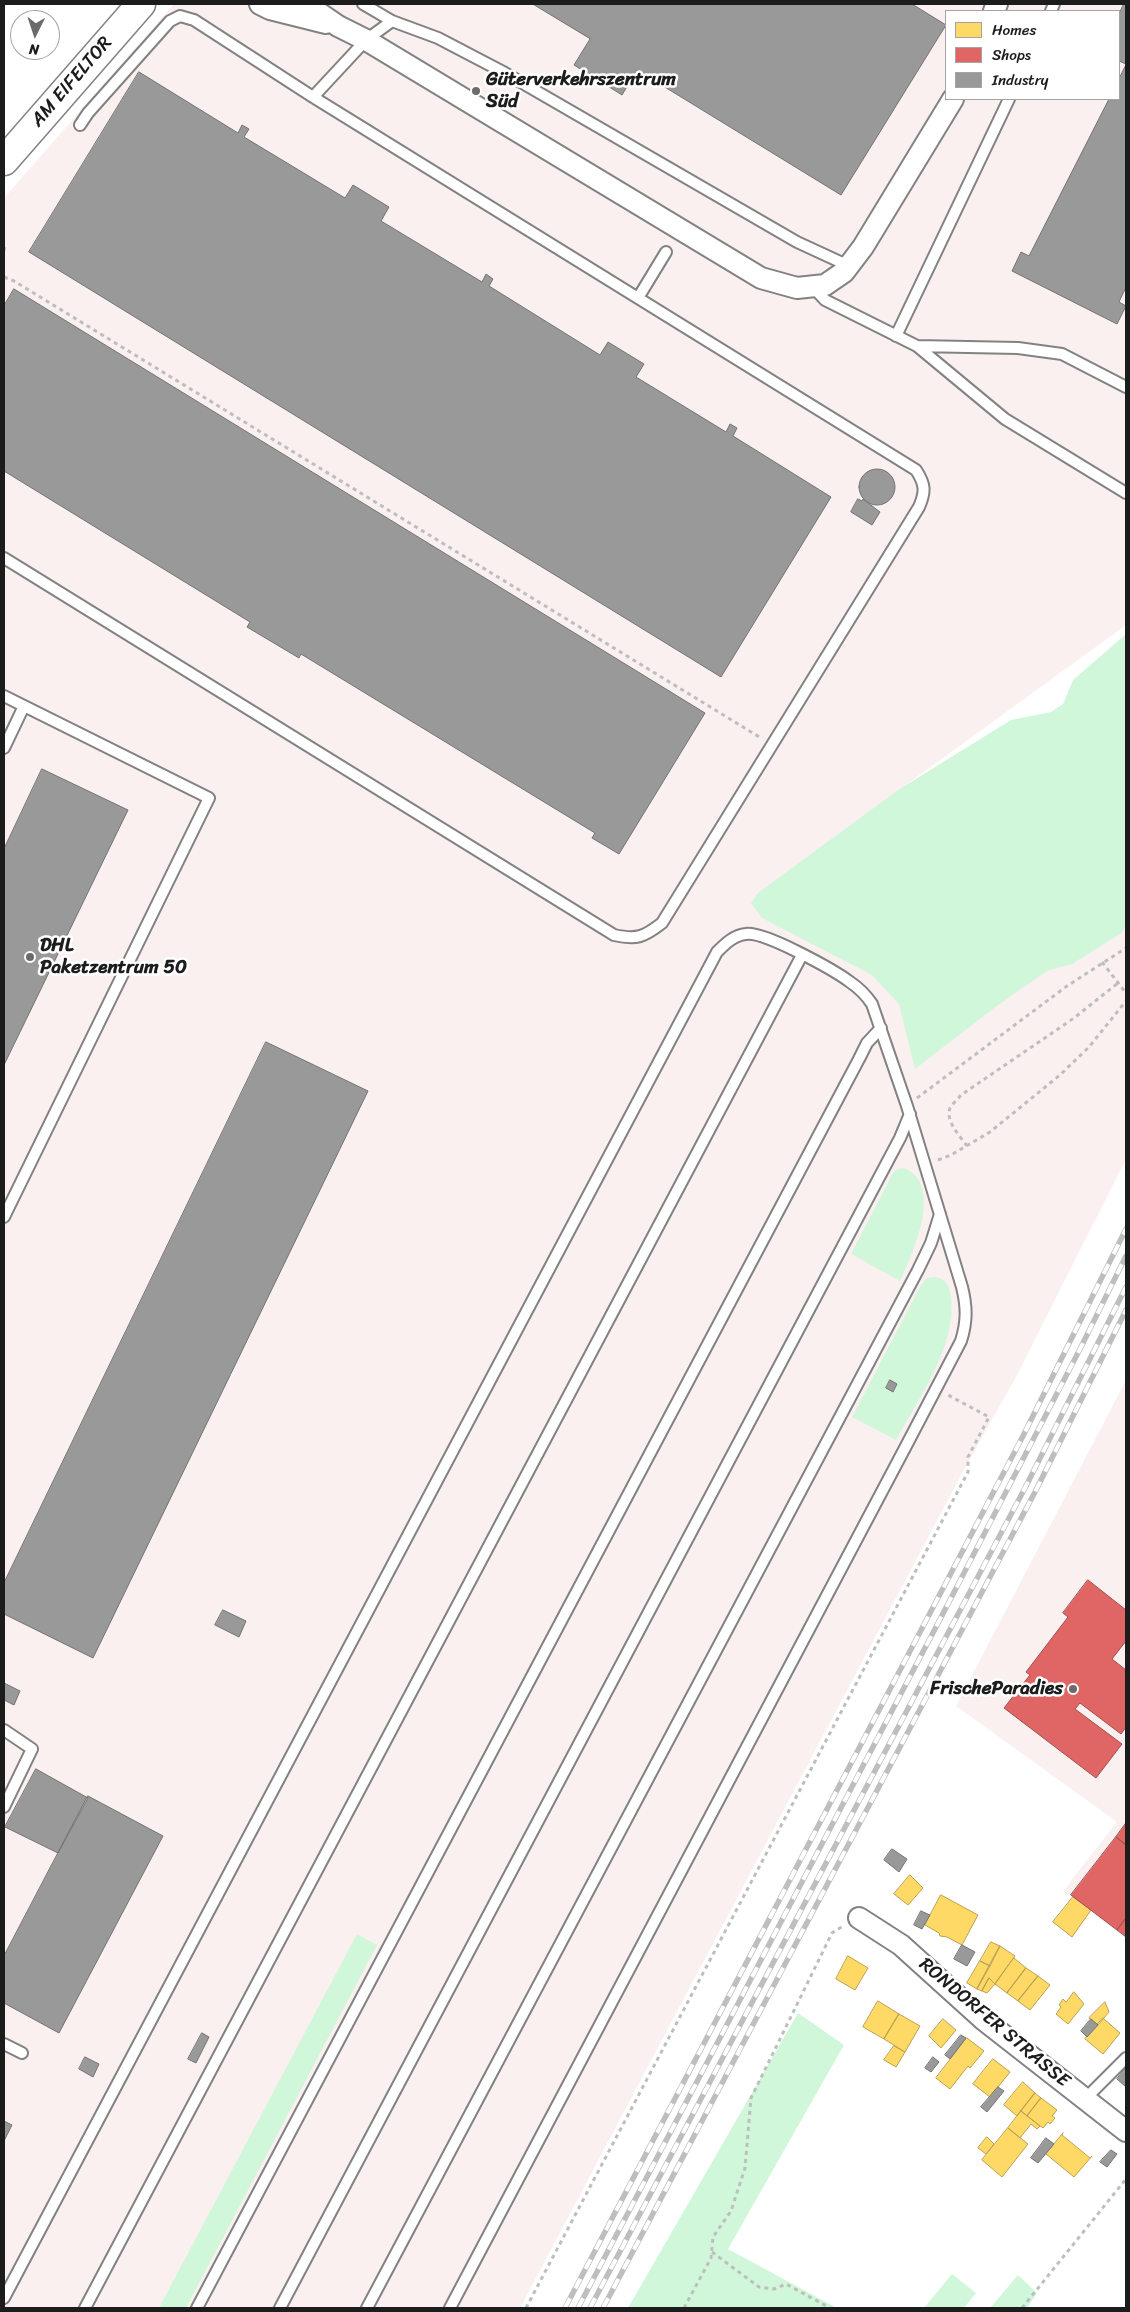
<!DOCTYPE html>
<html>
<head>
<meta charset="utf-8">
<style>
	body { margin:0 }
	#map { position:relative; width:1130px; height:2312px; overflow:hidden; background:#fff; font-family:Sriracha,sans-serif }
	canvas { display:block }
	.frame { position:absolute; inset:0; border:5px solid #1c1c1c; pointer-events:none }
	.legend { position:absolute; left:945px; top:10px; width:175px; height:90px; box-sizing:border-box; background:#fff; border:1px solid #a4a4a4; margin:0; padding:6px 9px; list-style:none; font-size:15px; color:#1c1c1c }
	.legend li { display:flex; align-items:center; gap:10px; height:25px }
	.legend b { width:25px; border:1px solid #a4a4a4 }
	.north { position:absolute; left:10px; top:10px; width:50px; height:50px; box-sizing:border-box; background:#fff; border:1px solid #a4a4a4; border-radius:50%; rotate:184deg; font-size:14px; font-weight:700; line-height:20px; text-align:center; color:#1c1c1c }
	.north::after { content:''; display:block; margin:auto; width:18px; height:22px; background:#6b6b6b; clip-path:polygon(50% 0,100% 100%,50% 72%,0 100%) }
</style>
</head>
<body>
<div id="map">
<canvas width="1130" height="2312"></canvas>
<div class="frame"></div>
<ul class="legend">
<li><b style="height:14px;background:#ffd966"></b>Homes</li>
<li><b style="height:14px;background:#e06666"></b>Shops</li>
<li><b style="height:14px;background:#999"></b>Industry</li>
</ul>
<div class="north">N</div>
</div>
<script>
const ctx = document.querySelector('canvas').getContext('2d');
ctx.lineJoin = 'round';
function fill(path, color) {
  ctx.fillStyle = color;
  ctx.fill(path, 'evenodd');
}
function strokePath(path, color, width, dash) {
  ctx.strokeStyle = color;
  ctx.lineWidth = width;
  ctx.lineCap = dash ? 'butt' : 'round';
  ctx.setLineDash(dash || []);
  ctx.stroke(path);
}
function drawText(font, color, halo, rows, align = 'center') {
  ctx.font = font + ' Sriracha,sans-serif';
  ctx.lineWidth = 5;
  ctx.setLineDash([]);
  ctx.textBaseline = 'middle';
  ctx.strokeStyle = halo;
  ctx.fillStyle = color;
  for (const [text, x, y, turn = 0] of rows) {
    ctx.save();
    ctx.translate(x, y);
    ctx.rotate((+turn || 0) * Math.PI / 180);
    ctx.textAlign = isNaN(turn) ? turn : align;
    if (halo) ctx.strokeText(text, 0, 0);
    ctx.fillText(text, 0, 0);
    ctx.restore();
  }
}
fill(new Path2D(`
	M 174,4 L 1126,4 L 1126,625 L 830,840 L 1126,831 L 1126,1159 L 1016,1377 L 960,1477 L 520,2308 L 4,2308 L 4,198 ZM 946,11 L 1119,11 L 1119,99 L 946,99 Z
	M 1126,1380 L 1126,1938 L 1063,1891 L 1117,1822 L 956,1706 Z`), '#faf0ef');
fill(new Path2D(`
	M 1126,634 L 1126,927 L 1120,934 L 1072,964 L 1047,971 L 998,1005 L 915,1069 L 899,1004 L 872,975 L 762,918 L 751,903 L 758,893 L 898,790 L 1011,720 L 1051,712 L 1063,704 L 1073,680 Z
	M 904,1168 C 945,1184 912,1256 900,1281 L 851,1254 L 893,1173 L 898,1169 Z
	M 934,1277 C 946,1278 950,1286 951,1298 C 957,1345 918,1400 896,1440 L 852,1417 L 921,1285 L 927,1278 Z
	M 357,1934 L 377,1945 L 186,2308 L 159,2308 Z
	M 798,2013 L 844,2045 L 728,2249 L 837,2308 L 628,2308 Z
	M 952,2274 L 976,2293 L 964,2308 L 924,2308 Z
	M 1018,2275 L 1037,2293 L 1027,2308 L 990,2308 Z`), '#d1f7da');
const homes = new Path2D(`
	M 910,1875 L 923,1888 L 908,1905 L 894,1894 Z
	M 941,1895 L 978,1915 L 962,1945 L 947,1937 L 940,1936 L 939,1933 L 925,1925 Z
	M 1073,1897 L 1091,1910 L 1072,1937 L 1053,1922 Z
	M 991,1942 L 1000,1946 L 990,1966 L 980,1961 Z
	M 1000,1946 L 1015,1956 L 995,1984 L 989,1978 L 982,1991 L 977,1989 Z
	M 848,1956 L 868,1968 L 855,1990 L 836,1979 Z
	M 1014,1958 L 1026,1968 L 1007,1993 L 995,1984 Z
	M 980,1961 L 990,1966 L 977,1989 L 967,1983 Z
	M 1026,1968 L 1038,1976 L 1018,2001 L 1007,1993 Z
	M 1038,1976 L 1050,1985 L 1030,2010 L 1018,2001 Z
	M 989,1978 L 995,1984 L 987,1993 L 982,1991 Z
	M 1074,1992 L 1084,2004 L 1068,2024 L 1056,2014 L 1061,2007 L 1059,2005 L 1063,1999 L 1066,2002 Z
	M 878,2001 L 899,2014 L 884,2039 L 863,2027 Z
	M 1105,2002 L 1109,2012 L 1098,2025 L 1089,2018 Z
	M 899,2014 L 920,2026 L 905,2052 L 884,2039 Z
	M 1103,2018 L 1120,2033 L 1103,2054 L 1085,2039 Z
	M 943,2019 L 956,2030 L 941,2048 L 929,2036 Z
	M 967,2038 L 984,2051 L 970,2068 L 968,2066 L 950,2089 L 936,2078 Z
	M 894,2046 L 905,2052 L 896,2067 L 884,2060 Z
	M 993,2059 L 1010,2072 L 990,2097 L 973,2084 Z
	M 1023,2082 L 1035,2093 L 1017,2116 L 1004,2105 Z
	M 1035,2093 L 1041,2098 L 1027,2116 L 1021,2111 Z
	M 1041,2098 L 1057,2110 L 1052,2116 L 1055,2118 L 1050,2124 L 1048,2122 L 1043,2128 L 1027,2116 Z
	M 1021,2111 L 1040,2126 L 1037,2129 L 1031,2124 L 1020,2138 L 1008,2128 Z
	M 1008,2128 L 1028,2144 L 1002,2177 L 982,2160 Z
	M 1063,2133 L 1062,2135 L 1090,2158 L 1092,2156 L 1074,2177 L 1046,2154 Z
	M 987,2137 L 994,2144 L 986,2154 L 978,2148 Z`);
fill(homes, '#ffd966');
strokePath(homes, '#bba050', 1);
const shops = new Path2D(`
	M 1088,1580 L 1126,1610 L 1126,1641 L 1112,1659 L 1126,1670 L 1126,1727 L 1121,1734 L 1080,1703 L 1075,1709 L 1122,1744 L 1096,1778 L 1004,1708 L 1030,1675 L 1026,1672 L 1068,1617 L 1063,1613 Z
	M 1126,1823 L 1126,1845 L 1116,1837 Z
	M 1116,1837 L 1126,1845 L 1126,1918 L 1117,1930 L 1071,1895 Z
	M 1126,1918 L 1126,1937 L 1117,1930 Z`);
fill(shops, '#e06666');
strokePath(shops, '#a55050', 1);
const industry = new Path2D(`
	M 533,4 L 912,4 L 946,25 L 841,195 L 637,70 L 622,95 L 574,65 L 590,39 Z
	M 1124,4 L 1126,4 L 1126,64 L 1119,61 L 1119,14 Z
	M 1126,65 L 1126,287 L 1119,302 L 1126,306 L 1117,324 L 1012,271 L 1021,252 L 1029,256 L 1109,99 L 1119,99 L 1119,79 Z
	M 139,72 L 238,133 L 242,125 L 249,129 L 244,137 L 345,198 L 353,185 L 389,207 L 381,221 L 482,282 L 486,274 L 493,279 L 489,286 L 600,355 L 608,342 L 644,364 L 636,377 L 726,432 L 730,424 L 737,428 L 733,436 L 831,497 L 721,677 L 29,252 Z
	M 14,289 L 705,713 L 619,854 L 592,838 L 595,833 L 301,654 L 299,658 L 247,627 L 250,622 L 4,471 L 4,306 Z
	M859 487a18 18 0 1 1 36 0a18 18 0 1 1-36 0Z
	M 858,499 L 862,501 L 863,499 L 880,512 L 872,525 L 851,512 Z
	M 42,769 L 128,810 L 4,1065 L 4,849 Z
	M 266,1042 L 368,1091 L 93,1658 L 4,1614 L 4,1583 Z
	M 890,1380 L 897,1384 L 893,1392 L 886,1388 Z
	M 223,1610 L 246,1621 L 239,1637 L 215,1625 Z
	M 4,1683 L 20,1691 L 14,1705 L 4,1700 Z
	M 36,1769 L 88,1798 L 58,1853 L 5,1827 Z
	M 88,1796 L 163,1836 L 59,2033 L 4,2003 L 4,1956 Z
	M 892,1849 L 907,1859 L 899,1872 L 884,1860 Z
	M 921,1911 L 930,1915 L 922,1929 L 914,1925 Z
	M 962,1945 L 975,1952 L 967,1966 L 954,1959 Z
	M 1091,2019 L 1098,2025 L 1087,2037 L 1081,2031 Z
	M 202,2033 L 209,2037 L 196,2063 L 188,2059 Z
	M 961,2035 L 966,2038 L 950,2059 L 945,2055 Z
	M 85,2057 L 99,2064 L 93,2077 L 79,2069 Z
	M 933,2057 L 939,2062 L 931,2072 L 925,2068 Z
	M 1126,2068 L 1126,2087 L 1117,2079 Z
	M 998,2087 L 1004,2091 L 987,2112 L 981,2107 Z
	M 4,2121 L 12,2125 L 4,2141 Z
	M 1046,2138 L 1054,2144 L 1038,2163 L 1031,2158 Z
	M 1111,2150 L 1117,2154 L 1107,2167 L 1100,2162 Z`);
fill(industry, '#999');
strokePath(industry, '#747474', 1);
const service = new Path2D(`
	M 363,4 L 392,21
	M 1051,11 L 1054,4
	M 313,97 L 366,40 L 392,21 L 438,38 L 505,73 L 797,242 L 849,266
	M 812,286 L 825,300 L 917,346 L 1018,348 L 1062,354 L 1126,387
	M 638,298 L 666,252
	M 896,336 L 1009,99
	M 917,346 L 1005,419 L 1126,493
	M 4,558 L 614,935 C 637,940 644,937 662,923 L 919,507 C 926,491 925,484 916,470 L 313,97 L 194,20 L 180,16 L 170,21 L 88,113 L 80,125
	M 4,696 L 209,798 L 4,1217
	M 4,748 L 24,706
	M 4,1730 L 32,1749 L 4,1807
	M 4,2044 L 22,2053
	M 1085,2099 L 1126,2058
	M 4,2298 L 717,952 C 725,944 734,935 746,934 C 764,931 834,970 850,982 C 859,988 866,995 872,1004 L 907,1106 L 962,1287 C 967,1307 967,1322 961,1341 L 906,1446 L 450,2308
	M 85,2308 L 802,955
	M 197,2308 L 859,1059 L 867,1043 L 881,1028
	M 280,2308 L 900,1138 L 910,1114
	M 367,2308 L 918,1270 L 931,1243 L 940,1214`);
const minor = new Path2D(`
	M 260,4 L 270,9 L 326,23
	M 306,4 L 338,26 L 366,40 L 761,278 L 797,288 L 825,285 L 844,272 L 863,247 L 953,99
	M 994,11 L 997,4
	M 859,1918 L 901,1945 L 984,2020 L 1126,2131`);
const secondary = new Path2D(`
	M 4,161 L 141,4`);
strokePath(service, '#828282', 14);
strokePath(minor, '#828282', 24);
strokePath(secondary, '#828282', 31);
strokePath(new Path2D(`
	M 4,251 L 5,246
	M 4,277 L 14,281 L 761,738
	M 1102,962 L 1126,993
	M 917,1098 L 1067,986 L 1126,948
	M 967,1146 C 960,1136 945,1121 950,1108 C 952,1104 958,1099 961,1095 L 1074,1018 L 1118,983
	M 938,1160 L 951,1155 L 990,1132 L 1060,1075 L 1089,1047 L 1126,1001
	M 712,2252 L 759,2287 L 774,2289 L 786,2284 L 830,2308
	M 526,2308 L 968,1472 L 968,1457 L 989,1417 L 948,1395
	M 684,2308 L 711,2258 L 713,2237 L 731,2211 L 745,2168 L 751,2098 L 832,1933 L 843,1926
	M 1022,2308 L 1126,2179`), '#bebebe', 3, [4, 4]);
strokePath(service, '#fff', 10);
strokePath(minor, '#fff', 20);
strokePath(secondary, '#fff', 28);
const rail = new Path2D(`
	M 565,2308 L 1023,1436 L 1126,1229
	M 578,2308 L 936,1627 L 1080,1349 L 1126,1256
	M 590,2308 L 1025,1488 L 1126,1287
	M 603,2308 L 1035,1492 L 1126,1310`);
strokePath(rail, '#bebebe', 5.5);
strokePath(rail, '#fff', 4, [11]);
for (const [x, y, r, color] of [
	[476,91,5,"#6b6b6b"],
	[30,957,5,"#6b6b6b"],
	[1073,1689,5,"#6b6b6b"]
]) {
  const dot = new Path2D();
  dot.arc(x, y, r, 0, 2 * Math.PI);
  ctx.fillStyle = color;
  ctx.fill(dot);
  strokePath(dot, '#fff', 2);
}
drawText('bold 19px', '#1c1c1c', '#fff', [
	["Güterverkehrszentrum",486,80],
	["Süd",486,102],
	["DHL",40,946],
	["Paketzentrum 50",40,968],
	["FrischeParadies",1063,1689,"right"]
], 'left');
drawText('19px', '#1c1c1c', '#fff', [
	["AM EIFELTOR",72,82,-49],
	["RONDORFER STRASSE",994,2023,40]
]);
</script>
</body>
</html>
